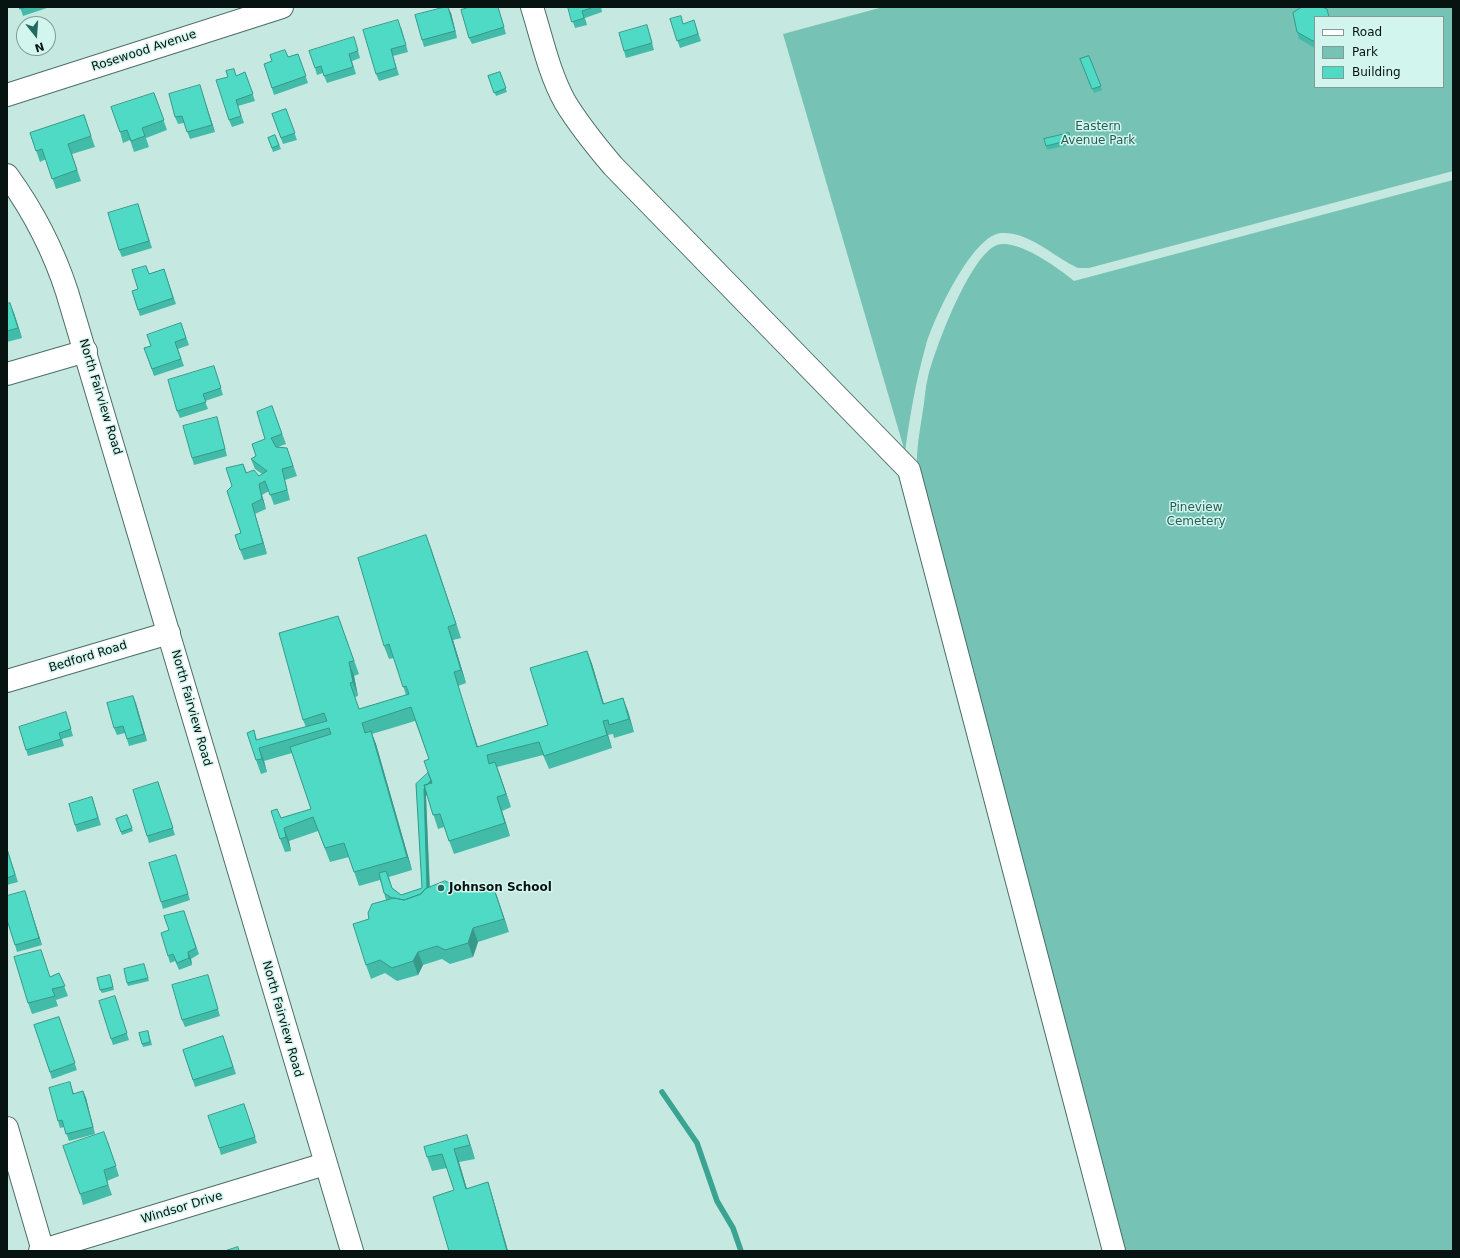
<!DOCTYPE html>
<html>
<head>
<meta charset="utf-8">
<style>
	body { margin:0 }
	#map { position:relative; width:1460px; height:1258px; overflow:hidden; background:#c5e8e0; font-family:"DejaVu Sans",sans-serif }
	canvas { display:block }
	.frame { position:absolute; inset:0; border:8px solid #071311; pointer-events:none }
	.legend { position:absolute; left:1314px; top:16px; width:130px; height:72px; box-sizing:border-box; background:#d2f5ee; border:1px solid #819b96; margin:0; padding:5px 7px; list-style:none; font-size:12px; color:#071311 }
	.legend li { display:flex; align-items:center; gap:8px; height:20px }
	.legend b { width:20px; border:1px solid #819b96 }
	.north { position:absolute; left:16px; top:16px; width:40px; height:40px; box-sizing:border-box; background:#d2f5ee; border:1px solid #819b96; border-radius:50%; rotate:163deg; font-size:11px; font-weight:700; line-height:16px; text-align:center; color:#071311 }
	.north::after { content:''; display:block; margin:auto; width:14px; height:18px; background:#22695e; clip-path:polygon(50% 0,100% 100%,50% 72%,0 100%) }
</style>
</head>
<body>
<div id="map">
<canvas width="1460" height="1258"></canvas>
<div class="frame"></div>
<ul class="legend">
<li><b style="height:5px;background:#fff"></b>Road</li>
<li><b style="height:11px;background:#76c2b4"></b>Park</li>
<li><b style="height:11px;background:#4edac5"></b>Building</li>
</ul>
<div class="north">N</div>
</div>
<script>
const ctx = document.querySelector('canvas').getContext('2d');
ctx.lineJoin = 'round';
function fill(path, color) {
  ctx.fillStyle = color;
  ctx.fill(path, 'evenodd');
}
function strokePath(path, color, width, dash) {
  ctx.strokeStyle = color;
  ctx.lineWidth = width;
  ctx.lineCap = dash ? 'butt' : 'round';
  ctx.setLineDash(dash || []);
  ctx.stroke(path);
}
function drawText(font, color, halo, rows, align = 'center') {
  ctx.font = font + ' "DejaVu Sans",sans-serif';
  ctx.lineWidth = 3;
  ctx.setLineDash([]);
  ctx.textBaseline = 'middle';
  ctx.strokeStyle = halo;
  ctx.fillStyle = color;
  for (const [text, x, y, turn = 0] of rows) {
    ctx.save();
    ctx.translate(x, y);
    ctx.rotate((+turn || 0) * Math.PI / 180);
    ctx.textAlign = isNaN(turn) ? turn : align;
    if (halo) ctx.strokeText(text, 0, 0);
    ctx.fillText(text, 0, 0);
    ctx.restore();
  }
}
fill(new Path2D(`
	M 883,7 L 1453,7 L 1453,171 L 1089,268 L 1078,268 C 1054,257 1030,232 1002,233 C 973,233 933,320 926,345 C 916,380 910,415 905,452 L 783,34 ZM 1315,17 L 1443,17 L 1443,87 L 1315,87 Z
	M 1453,180 L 1453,1251 L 1123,1251 L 917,470 C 916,450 920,430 923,410 C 925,399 925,388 928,377 C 935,349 970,255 997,245 C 1017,238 1060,269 1074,281 Z`), '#76c2b4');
strokePath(new Path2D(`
	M 662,1092 L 697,1143 L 717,1201 L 733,1228 L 741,1251`), '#3aa493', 5.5);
const minor = new Path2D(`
	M 532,7 C 542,39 549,73 565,102 C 579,125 596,146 613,166 L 909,470 L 1114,1251
	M 7,95 L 282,7
	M 7,374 L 86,351
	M 7,681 L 169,633
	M 7,1128 L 43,1251
	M 40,1251 L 325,1164`);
const major = new Path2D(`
	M 7,175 C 34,212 53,249 67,292 L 352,1251`);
strokePath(minor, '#4d6d66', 24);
strokePath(major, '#4d6d66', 24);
strokePath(minor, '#fff', 22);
strokePath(major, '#fff', 22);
fill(new Path2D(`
	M 20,7 L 50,7 L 23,16 Z
	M 470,7 L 498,7 L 506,34 L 472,44 L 469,38 Z
	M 568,7 L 601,7 L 602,12 L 585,18 L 587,25 L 575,28 Z
	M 451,13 L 457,38 L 424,47 L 422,40 Z
	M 1315,17 L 1315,48 L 1299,39 L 1297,32 Z
	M 670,19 L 684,24 L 694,20 L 701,41 L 680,48 Z
	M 401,27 L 408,52 L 393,56 L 399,75 L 379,81 L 376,74 Z
	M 649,32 L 654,50 L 626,58 L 624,51 Z
	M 356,44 L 360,58 L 352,61 L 356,74 L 327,83 L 323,73 L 317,75 L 315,68 Z
	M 298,54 L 308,83 L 274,95 L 264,64 Z
	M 1089,56 L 1102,90 L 1094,93 L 1080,59 Z
	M 245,72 L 255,101 L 238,106 L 244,123 L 232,127 L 229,120 L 237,76 Z
	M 500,72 L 507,92 L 496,96 L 488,76 Z
	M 202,92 L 215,132 L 190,139 L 184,123 L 178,124 L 175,117 Z
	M 154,93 L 167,130 L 146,138 L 149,147 L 134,152 L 130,140 L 123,143 L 120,132 Z
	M 286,109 L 297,140 L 283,144 L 272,114 Z
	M 84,115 L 95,147 L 72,154 L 81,181 L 56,189 L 46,159 L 40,162 L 30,133 Z
	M 1069,133 L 1072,144 L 1047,150 L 1046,146 Z
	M 275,135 L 281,149 L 273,152 L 268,138 Z
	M 138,204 L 152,248 L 122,257 L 119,250 Z
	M 164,269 L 176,304 L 140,316 L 132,291 L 138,289 L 149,274 Z
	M 7,304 L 14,313 L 22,338 L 7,342 Z
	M 181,323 L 189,345 L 178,349 L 184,366 L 154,376 L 144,348 L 151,346 Z
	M 214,366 L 223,395 L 205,401 L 208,409 L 180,418 L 177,411 Z
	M 272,406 L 286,444 L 278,447 L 287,448 L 297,476 L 285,480 L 290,500 L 274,505 L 269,491 L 262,495 L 266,509 L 255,514 L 267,554 L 244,560 L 240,550 L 241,533 L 232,486 L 243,464 L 247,473 L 259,476 L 262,474 L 255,469 L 251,459 L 256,456 L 265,439 Z
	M 217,417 L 219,424 L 227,456 L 194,465 L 192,458 Z
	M 426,535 L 461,638 L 453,640 L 466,683 L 458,686 L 478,747 L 548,725 L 587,651 L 592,664 L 604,704 L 623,698 L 634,732 L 614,738 L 613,734 L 608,735 L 612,748 L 549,769 L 543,755 L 497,767 L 511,807 L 502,811 L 510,836 L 454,854 L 444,827 L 438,829 L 427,795 L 426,796 L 430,887 L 466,890 L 492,883 L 509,932 L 478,942 L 473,957 L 450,964 L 442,959 L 423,965 L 418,975 L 397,981 L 385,973 L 371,979 L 366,965 L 369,919 L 386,900 L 384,893 L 380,880 L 359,886 L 349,857 L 330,862 L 318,831 L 289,841 L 291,851 L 285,852 L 280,839 L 281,818 L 311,809 L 292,753 L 264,761 L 267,772 L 261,774 L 256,760 L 254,730 L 257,740 L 306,727 L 303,720 L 338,616 L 359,674 L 354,676 L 358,696 L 355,697 L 359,709 L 406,695 L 394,658 L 389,659 L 384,646 ZM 415,721 L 429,759 L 429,775 L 416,784 L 422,888 L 401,895 L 392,888 L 389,877 L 412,870 L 376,744 L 372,734 Z
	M 133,696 L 147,741 L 129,746 L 125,733 L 117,735 L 114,728 Z
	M 68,719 L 73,736 L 62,739 L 64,746 L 28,756 L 26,750 Z
	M 158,782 L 175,835 L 149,843 L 147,836 Z
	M 92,797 L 101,825 L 77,832 L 75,825 Z
	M 127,815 L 133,831 L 122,835 L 116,819 Z
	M 7,848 L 18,882 L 7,885 Z
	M 178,862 L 190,900 L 163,909 L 161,902 Z
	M 25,891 L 42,945 L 17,952 L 15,945 Z
	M 184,911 L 199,954 L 191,959 L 192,965 L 179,970 L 175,961 L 170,963 L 168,956 L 169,930 Z
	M 144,964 L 149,981 L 128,986 L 127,983 Z
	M 59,973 L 68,996 L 56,1000 L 58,1006 L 32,1014 L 28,1003 L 50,977 Z
	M 110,975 L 114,990 L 102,993 L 100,990 Z
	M 208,975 L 220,1016 L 185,1027 L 182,1020 Z
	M 115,996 L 129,1040 L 113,1045 L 111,1039 Z
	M 59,1017 L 77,1070 L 52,1079 L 34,1025 Z
	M 148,1031 L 152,1045 L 143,1047 L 142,1044 Z
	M 223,1036 L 236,1074 L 195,1087 L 183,1050 Z
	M 70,1082 L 74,1094 L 83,1091 L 86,1098 L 95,1134 L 69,1141 L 64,1127 L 60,1128 L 58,1121 Z
	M 244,1104 L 257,1143 L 221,1155 L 219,1148 Z
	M 467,1135 L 475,1159 L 459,1162 L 467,1189 L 488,1182 L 492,1195 L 508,1251 L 449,1251 L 454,1190 L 447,1168 L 432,1171 L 427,1157 Z
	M 108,1142 L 119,1176 L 107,1181 L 112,1195 L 83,1205 L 80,1194 Z`), '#43bba9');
fill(new Path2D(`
	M 448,7 L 451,13 L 457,38 L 455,31 Z
	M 200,85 L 202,92 L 215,132 L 212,125 Z
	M 10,303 L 14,313 L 22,338 L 18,328 Z
	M 259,484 L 262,495 L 266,509 L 262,499 Z
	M 252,504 L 267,554 L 263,543 Z
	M 426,535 L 431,548 L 461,638 L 456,624 Z
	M 448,627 L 453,640 L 466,683 L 461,670 Z
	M 587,651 L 592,664 L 608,718 L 603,704 Z
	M 349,662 L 354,676 L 358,696 L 353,682 Z
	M 454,672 L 458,686 L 482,760 L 477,747 Z
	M 133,696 L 136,703 L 147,741 L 144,734 Z
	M 623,698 L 628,711 L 634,732 L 629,719 Z
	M 603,721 L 608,735 L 612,748 L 607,735 Z
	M 371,731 L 376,744 L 412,870 L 407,857 Z
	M 259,748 L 264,761 L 267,772 L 262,759 Z
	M 495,762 L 500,775 L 511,807 L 506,794 Z
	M 432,779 L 434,786 L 426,796 L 430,902 L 426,908 L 424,789 Z
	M 497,797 L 502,811 L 510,836 L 505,823 Z
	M 284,828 L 289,841 L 291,851 L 286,837 Z
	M 492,883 L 497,896 L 509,932 L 504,919 Z
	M 25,891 L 27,898 L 42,945 L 39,938 Z
	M 473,928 L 478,942 L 473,957 L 468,943 Z
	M 188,952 L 191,959 L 192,965 L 189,958 Z
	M 418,952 L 423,965 L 418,975 L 413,961 Z
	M 83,1091 L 86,1098 L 95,1134 L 93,1127 Z
	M 467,1135 L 472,1149 L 475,1159 L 470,1145 Z
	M 454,1149 L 459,1162 L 471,1203 L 466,1189 Z
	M 488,1182 L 492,1195 L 508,1251 L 507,1251 Z`), '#37998a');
const building = new Path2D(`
	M 20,7 L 27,7 L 20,9 Z
	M 445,7 L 448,7 L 455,31 L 422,40 L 415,15 Z
	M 470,7 L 498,7 L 504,27 L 469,38 L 461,10 Z
	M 568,7 L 594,7 L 582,11 L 584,18 L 572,22 Z
	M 1302,7 L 1322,7 L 1327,9 L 1329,17 L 1315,17 L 1315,40 L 1313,41 L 1297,32 L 1293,13 Z
	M 681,16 L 683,24 L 694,20 L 698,34 L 677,41 L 670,19 Z
	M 398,20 L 406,45 L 391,49 L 396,68 L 376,74 L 363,30 Z
	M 647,25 L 652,43 L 624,51 L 619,33 Z
	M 354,37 L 358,51 L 349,54 L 353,67 L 324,76 L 321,66 L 315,68 L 309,51 Z
	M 285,50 L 288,57 L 298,54 L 306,76 L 272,88 L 264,64 L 272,61 L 270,55 Z
	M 1089,56 L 1101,86 L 1092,89 L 1080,59 Z
	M 234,69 L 236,76 L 245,72 L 253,94 L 236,100 L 241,116 L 229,120 L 216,80 L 228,77 L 226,71 Z
	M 500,72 L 506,88 L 494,93 L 488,76 Z
	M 200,85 L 212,125 L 187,132 L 182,116 L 175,117 L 169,94 Z
	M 154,93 L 164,120 L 142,128 L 145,136 L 131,141 L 127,130 L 120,132 L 111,107 Z
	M 286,109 L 295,133 L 281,138 L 272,114 Z
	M 84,115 L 91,136 L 68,144 L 77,170 L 52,179 L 42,149 L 36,151 L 30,133 Z
	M 1069,133 L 1070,140 L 1046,146 L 1044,139 Z
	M 275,135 L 279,145 L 272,148 L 268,138 Z
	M 138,204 L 149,241 L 119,250 L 108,213 Z
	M 146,266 L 149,274 L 164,269 L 173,298 L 138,310 L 132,291 L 138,289 L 132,270 Z
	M 10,303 L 18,328 L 7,331 L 7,304 Z
	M 181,323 L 186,338 L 175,342 L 181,359 L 152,369 L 144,348 L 151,346 L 147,335 Z
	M 214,366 L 221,388 L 203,394 L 206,402 L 177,411 L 168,380 Z
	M 272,406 L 282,434 L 271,438 L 276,447 L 287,448 L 293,466 L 282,469 L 287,490 L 270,495 L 265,481 L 259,484 L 262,499 L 252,504 L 263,543 L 240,550 L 235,535 L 241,533 L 227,491 L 232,486 L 226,468 L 243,464 L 246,473 L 254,470 L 259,476 L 267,471 L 251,459 L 256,456 L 252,444 L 265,439 L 257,412 Z
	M 217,417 L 225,449 L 192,458 L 183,426 Z
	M 426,535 L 456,624 L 448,627 L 461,670 L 454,672 L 477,747 L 548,725 L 530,668 L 587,651 L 603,704 L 623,698 L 629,719 L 609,725 L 608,720 L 603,721 L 607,735 L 544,756 L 539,742 L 487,755 L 489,764 L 495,762 L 506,794 L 497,797 L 505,823 L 449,841 L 440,814 L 433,815 L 424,785 L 432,783 L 424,761 L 429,759 L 411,707 L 362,723 L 365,733 L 371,731 L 407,857 L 354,872 L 344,843 L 325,848 L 313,817 L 284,828 L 286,837 L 280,839 L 271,811 L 277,809 L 281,818 L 311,809 L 290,747 L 331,734 L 329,728 L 259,748 L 262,759 L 256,760 L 247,733 L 254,730 L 256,740 L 327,721 L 324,713 L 303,720 L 279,633 L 338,616 L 354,661 L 349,662 L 353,682 L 350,683 L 359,709 L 409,694 L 406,686 L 403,687 L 389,644 L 384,646 L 358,558 Z
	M 133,696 L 144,734 L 127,739 L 123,726 L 114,728 L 107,703 Z
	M 66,712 L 71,729 L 59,733 L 61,739 L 26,750 L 19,727 Z
	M 428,773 L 431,780 L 427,785 L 424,785 L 425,787 L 424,789 L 427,888 L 425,889 L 421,894 L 404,900 L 394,898 L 392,898 L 384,893 L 379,873 L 386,871 L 392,888 L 401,895 L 422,888 L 416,784 Z
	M 158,782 L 173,828 L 147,836 L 133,790 Z
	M 92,797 L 98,818 L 75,825 L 69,804 Z
	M 127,815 L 132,828 L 121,832 L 116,819 Z
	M 7,849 L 15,875 L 7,878 Z
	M 176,855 L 188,894 L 161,902 L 149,863 Z
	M 445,881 L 466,890 L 492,883 L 504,919 L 473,928 L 468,943 L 445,950 L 437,946 L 418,952 L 413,961 L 392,968 L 380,960 L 366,965 L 353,924 L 369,919 L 368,913 L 372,904 L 394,898 L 404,900 L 421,894 L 425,889 Z
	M 25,891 L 39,938 L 15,945 L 7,920 L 7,896 Z
	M 184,911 L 196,948 L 188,952 L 189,958 L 177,963 L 173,954 L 168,956 L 161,933 L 169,930 L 164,916 Z
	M 41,950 L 50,977 L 59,973 L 65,986 L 52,989 L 55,996 L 28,1003 L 14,957 Z
	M 144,964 L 148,978 L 127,983 L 124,969 Z
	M 110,975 L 113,987 L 100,990 L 97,978 Z
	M 208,975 L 218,1009 L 182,1020 L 172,985 Z
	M 115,996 L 127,1033 L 111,1039 L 99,1001 Z
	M 59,1017 L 75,1063 L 50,1072 L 34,1025 Z
	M 148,1031 L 150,1042 L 142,1044 L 139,1033 Z
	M 223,1036 L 233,1067 L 193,1080 L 183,1050 Z
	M 70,1082 L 73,1094 L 83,1091 L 93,1127 L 66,1134 L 62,1120 L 58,1121 L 49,1088 Z
	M 244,1104 L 255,1137 L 219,1148 L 208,1116 Z
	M 104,1132 L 116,1166 L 104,1170 L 108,1185 L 80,1194 L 63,1146 Z
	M 467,1135 L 470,1145 L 454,1149 L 466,1189 L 488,1182 L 507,1251 L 449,1251 L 433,1197 L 454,1190 L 442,1154 L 427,1157 L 424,1147 Z
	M 238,1247 L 239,1251 L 225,1251 Z`);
fill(building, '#4edac5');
strokePath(building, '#37998a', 1);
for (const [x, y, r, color] of [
	[441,888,4,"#22695e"]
]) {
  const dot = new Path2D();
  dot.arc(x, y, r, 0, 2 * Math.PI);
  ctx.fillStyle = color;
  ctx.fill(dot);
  strokePath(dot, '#d2f5ee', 1.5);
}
drawText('12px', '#071311', '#d2f5ee', [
	["Rosewood Avenue",144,51,-18],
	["North Fairview Road",100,397,73],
	["Bedford Road",88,657,-17],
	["North Fairview Road",191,708,74],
	["North Fairview Road",282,1019,74],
	["Windsor Drive",182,1208,-17]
]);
drawText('12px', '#265f55', '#d2f5ee', [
	["Eastern",1098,127],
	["Avenue Park",1098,141],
	["Pineview",1196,508],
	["Cemetery",1196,522]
]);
drawText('bold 12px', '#071311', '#d2f5ee', [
	["Johnson School",449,888]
], 'left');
</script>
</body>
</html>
